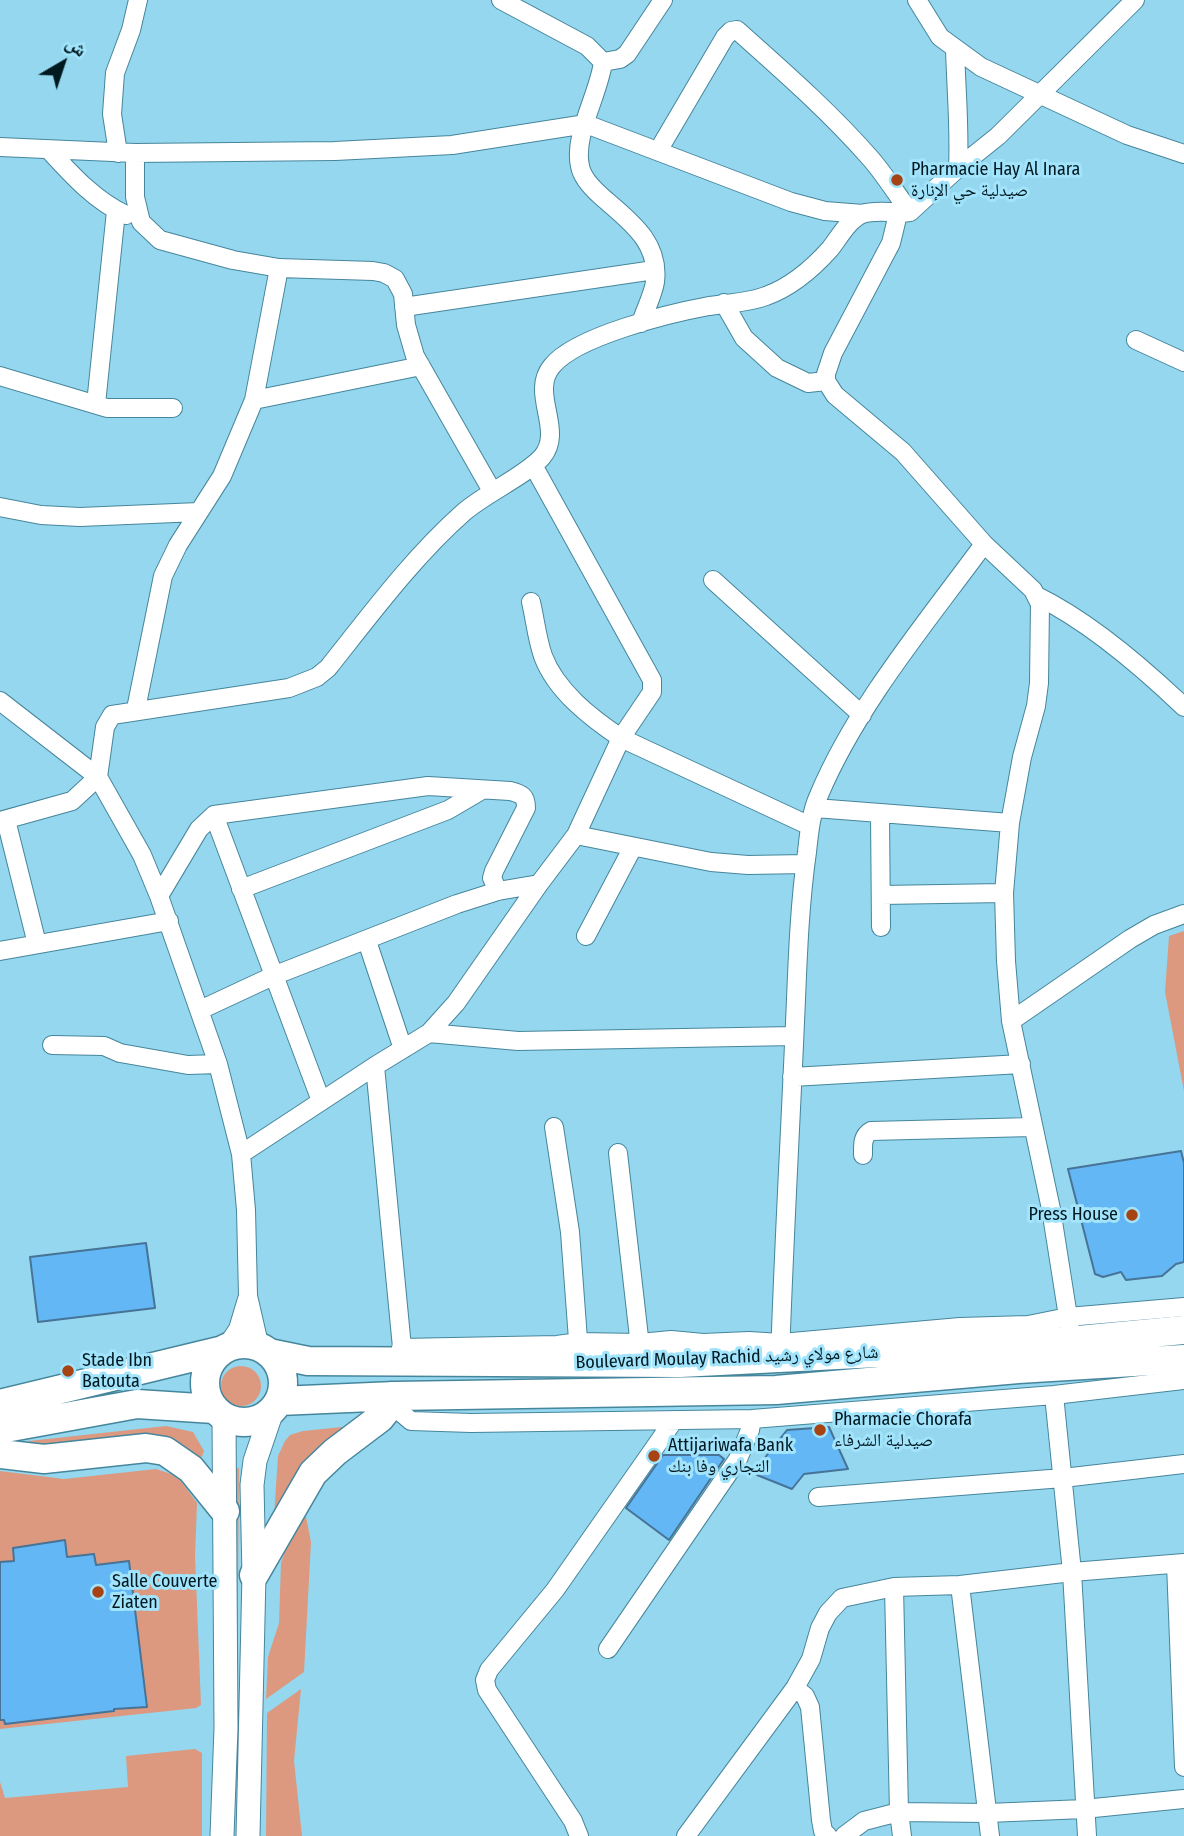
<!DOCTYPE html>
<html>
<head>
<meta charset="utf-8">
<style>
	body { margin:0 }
	#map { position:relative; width:1184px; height:1836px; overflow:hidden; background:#95d7ee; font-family:"Fira Sans Condensed","Noto Naskh Arabic",sans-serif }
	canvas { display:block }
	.north { position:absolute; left:28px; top:28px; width:70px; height:70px; -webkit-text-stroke:5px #a2e4fc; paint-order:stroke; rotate:39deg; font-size:19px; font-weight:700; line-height:28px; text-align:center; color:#001921 }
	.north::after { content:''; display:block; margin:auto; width:24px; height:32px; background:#001921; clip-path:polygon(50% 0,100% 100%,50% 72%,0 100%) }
</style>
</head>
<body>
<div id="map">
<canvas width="1184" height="1836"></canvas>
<div class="north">ش</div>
</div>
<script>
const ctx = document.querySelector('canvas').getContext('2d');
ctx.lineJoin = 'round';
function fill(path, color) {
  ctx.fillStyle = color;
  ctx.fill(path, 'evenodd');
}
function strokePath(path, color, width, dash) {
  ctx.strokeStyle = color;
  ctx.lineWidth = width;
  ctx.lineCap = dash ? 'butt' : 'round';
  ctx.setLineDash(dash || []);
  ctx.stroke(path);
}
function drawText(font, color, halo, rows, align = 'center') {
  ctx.font = font + ' "Fira Sans Condensed","Noto Naskh Arabic",sans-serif';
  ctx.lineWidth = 6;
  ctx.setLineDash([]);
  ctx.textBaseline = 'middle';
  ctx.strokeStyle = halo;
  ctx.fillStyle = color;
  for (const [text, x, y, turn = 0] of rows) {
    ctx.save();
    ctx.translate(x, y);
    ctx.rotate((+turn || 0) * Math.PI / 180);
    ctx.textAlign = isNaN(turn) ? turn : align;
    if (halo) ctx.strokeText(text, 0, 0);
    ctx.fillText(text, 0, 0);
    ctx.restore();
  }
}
fill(new Path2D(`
	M 1184,931 L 1184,1091 L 1165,992 L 1169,936 Z
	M221 1386a20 20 0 1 1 40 0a20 20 0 1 1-40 0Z
	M 361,1425 L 274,1516 L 278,1456 L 285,1441 L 290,1435 L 303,1431 Z
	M 166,1426 L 193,1432 L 204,1451 L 201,1459 L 30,1452 L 25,1446 L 29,1441 Z
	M 239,1468 L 237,1695 L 235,1469 Z
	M 156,1469 L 171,1474 L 181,1481 L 197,1503 L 195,1556 L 201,1705 L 196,1708 L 0,1729 L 0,1471 L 64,1479 Z
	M 304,1507 L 311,1542 L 304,1672 L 266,1699 L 268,1657 L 279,1623 L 281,1563 L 291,1533 Z
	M 301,1689 L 294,1761 L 302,1836 L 266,1836 L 267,1713 Z
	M 195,1749 L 202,1753 L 202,1836 L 0,1836 L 0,1782 L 5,1798 L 128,1787 L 126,1756 Z`), '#dc997f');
const building = new Path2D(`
	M 1181,1151 L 1184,1163 L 1184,1262 L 1176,1264 L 1162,1276 L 1126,1280 L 1121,1272 L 1103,1277 L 1095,1274 L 1068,1169 Z
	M 146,1243 L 155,1308 L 38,1322 L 30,1257 Z
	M 829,1427 L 848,1469 L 804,1474 L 792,1489 L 757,1475 L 763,1460 L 787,1430 Z
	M 663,1455 L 719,1455 L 724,1459 L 669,1540 L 626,1508 Z
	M 65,1540 L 67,1557 L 94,1554 L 96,1565 L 129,1561 L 147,1707 L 114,1709 L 114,1711 L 5,1724 L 4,1720 L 0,1720 L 0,1562 L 14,1561 L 13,1548 Z`);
fill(building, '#62b7f4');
strokePath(building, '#467396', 2);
const minor = new Path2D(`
	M 501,0 L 587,46 L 603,62 C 599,94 573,135 580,166 C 582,178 592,188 601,196 C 628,220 660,241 655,282 C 653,295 645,310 641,323
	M 917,0 L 940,37 L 981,67 L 1127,135 L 1184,154
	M 955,48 C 956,88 960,128 958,168
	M 603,62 L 620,59 L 627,54 L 663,0
	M 0,147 L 135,153 L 335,151 L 452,145 L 586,124 L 791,202 L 825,211 L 863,214
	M 49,150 C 71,174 95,201 126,215
	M 658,151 L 725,37 L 731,31 L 737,30 C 783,71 830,112 871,159 C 885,175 897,195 910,212
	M 118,153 L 112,114 L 115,73 L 131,30 L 138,0
	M 135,153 L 135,197 L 141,222 L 160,240 L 233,260 L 279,268 L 373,271 L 384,273 L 395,279 L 403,294 L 406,325 L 415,356 L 492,491
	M 898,214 L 891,243 L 833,353 L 826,374 L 826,381 L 835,395 L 903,452 L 984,544 L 1033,590 L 1040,604 L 1039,683 L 1036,706 L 1022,757 L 1010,823 L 1004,893 L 1006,961 L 1011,1021 L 1051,1209 L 1072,1342
	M 724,303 L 744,338 L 777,368 L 808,383 L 826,381
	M 404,307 L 654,270
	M 1136,340 L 1184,362
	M 0,376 L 107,408 L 173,408
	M 254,400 L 421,366
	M 96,404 L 116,211
	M 533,465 L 652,680 L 652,692 L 621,738 L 810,826
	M 0,507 L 41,515 L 80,517 L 199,512
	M 713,580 L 862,715
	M 1037,596 C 1090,622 1141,666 1184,707
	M 0,701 L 98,777 L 142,855 L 159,896 L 218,1064 L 241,1154 L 246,1210 L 248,1296 L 260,1348
	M 136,709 L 163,576 L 178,545 L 222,476 L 254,400 L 279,268
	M 815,808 L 1010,823
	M 880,814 L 881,927
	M 214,815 L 321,1101
	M 6,820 L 37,944
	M 0,821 L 72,801 L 98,777 L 105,727 L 112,715 L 289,688 L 317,677 L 328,668 C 371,614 413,557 464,512 C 486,493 525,476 542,457 C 565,430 529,393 552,366 C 576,336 671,313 709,306 C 728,303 748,303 766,296 C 791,287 813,268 830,249 C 839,238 848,220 862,214 C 877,209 895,214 910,212 L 958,168 L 998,136 L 1135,0
	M 576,835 L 711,862 L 748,865 L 805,864
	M 241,889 L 448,810 L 482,790
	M 881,895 L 1004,893
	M 159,896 L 199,829 L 214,815 L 428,786 L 510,791 C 522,794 526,796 526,808 L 494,871 L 492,878 L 498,891
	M 586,936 L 633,847
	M 367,941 L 403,1049
	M 0,951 L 169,921
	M 200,1010 L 273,976 L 457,904 L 498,891 L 539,884
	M 1011,1021 L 1130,939 L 1154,925 L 1184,914
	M 429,1033 L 518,1041 L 794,1036
	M 52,1045 L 104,1046 L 120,1053 L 188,1065 L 218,1064
	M 375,1066 L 403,1358
	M 792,1077 L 1021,1064
	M 554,1127 L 570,1232 L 579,1353
	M 618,1153 L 641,1355
	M 241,1154 L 375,1066 L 429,1033 L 456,1003 L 539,884 L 576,835 L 621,738 C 591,718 556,691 543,656 C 537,639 535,619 531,602
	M 863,1155 C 863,1145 862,1136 871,1131 L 1032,1127
	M 226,1347 L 238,1329 L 247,1299
	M 401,1348 L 557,1345 L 579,1342 L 640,1343 L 671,1340 L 703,1343 L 749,1341 L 781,1343 L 960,1327 L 1028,1325 L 1068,1317 L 1184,1307
	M 780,1358 C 784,1238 791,1119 796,999 C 798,950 800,901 807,852 C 809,833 811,812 819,795 C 857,705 926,623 984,544
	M 1054,1395 L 1072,1572 L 1087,1836
	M 395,1396 L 398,1410 L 411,1421 L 471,1423 L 752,1419 L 1054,1395 L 1184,1380
	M 818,1497 L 1063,1478 L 1184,1464
	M 1176,1564 L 1184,1767
	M 960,1585 L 990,1836
	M 894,1587 L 899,1812 L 902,1836
	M 608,1649 L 738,1459 L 750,1430 L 752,1419
	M 795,1688 L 805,1696 L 810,1707 L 821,1820 L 823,1831 L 828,1836
	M 579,1836 L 573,1821 L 487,1690 L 485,1680 L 489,1670 L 555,1590 L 674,1420
	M 686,1836 L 795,1688 L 811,1659 L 820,1628 L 828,1613 L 842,1598 L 894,1587 L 960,1585 L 1072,1572 L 1184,1563
	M 844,1836 L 864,1821 L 899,1812 L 988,1813 L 1084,1809 L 1184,1799`);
const tertiary = new Path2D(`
	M 222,1836 L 226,1728 L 224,1418
	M 248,1836 L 254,1575 L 252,1485 L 255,1461 L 272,1411`);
const primary = new Path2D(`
	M205 1383a39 39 0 1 1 78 0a39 39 0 1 1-78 0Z
	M 269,1353 L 308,1361 L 680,1363 L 1015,1346 L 1184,1330
	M 279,1401 L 395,1396 L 776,1390 L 1018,1369 L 1184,1359
	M 0,1404 L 223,1350
	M 0,1429 L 137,1404 L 214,1409
	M 0,1454 L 44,1459 L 146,1448 L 165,1451 L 191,1469 L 225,1511
	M 254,1575 L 313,1473 L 335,1452 L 380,1418 L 388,1408 L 391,1396`);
strokePath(minor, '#46869c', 20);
strokePath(tertiary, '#46869c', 25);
strokePath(primary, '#46869c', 31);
strokePath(minor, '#fff', 18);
strokePath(tertiary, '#fff', 23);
strokePath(primary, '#fff', 28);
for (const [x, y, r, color] of [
	[897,180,7,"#a74312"],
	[1132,1215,7,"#a74312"],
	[68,1371,7,"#a74312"],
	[820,1430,7,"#a74312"],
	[654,1456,7,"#a74312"],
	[98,1592,7,"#a74312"]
]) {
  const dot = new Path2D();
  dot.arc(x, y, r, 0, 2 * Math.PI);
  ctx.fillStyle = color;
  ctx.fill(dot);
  strokePath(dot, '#a2e4fc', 2.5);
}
drawText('18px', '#001921', '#a2e4fc', [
	["Pharmacie Hay Al Inara",911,170],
	["صيدلية حي الإنارة",911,191],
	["Press House",1118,1215,"right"],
	["Stade Ibn",82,1361],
	["Batouta",82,1382],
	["Pharmacie Chorafa",834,1420],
	["صيدلية الشرفاء",834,1441],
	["Attijariwafa Bank",668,1446],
	["التجاري وفا بنك",668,1467],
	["Salle Couverte",112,1582],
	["Ziaten",112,1603]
], 'left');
drawText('18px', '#001921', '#a2e4fc', [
	["Boulevard Moulay Rachid شارع مولاي رشيد",727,1358,-2]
]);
</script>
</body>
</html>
